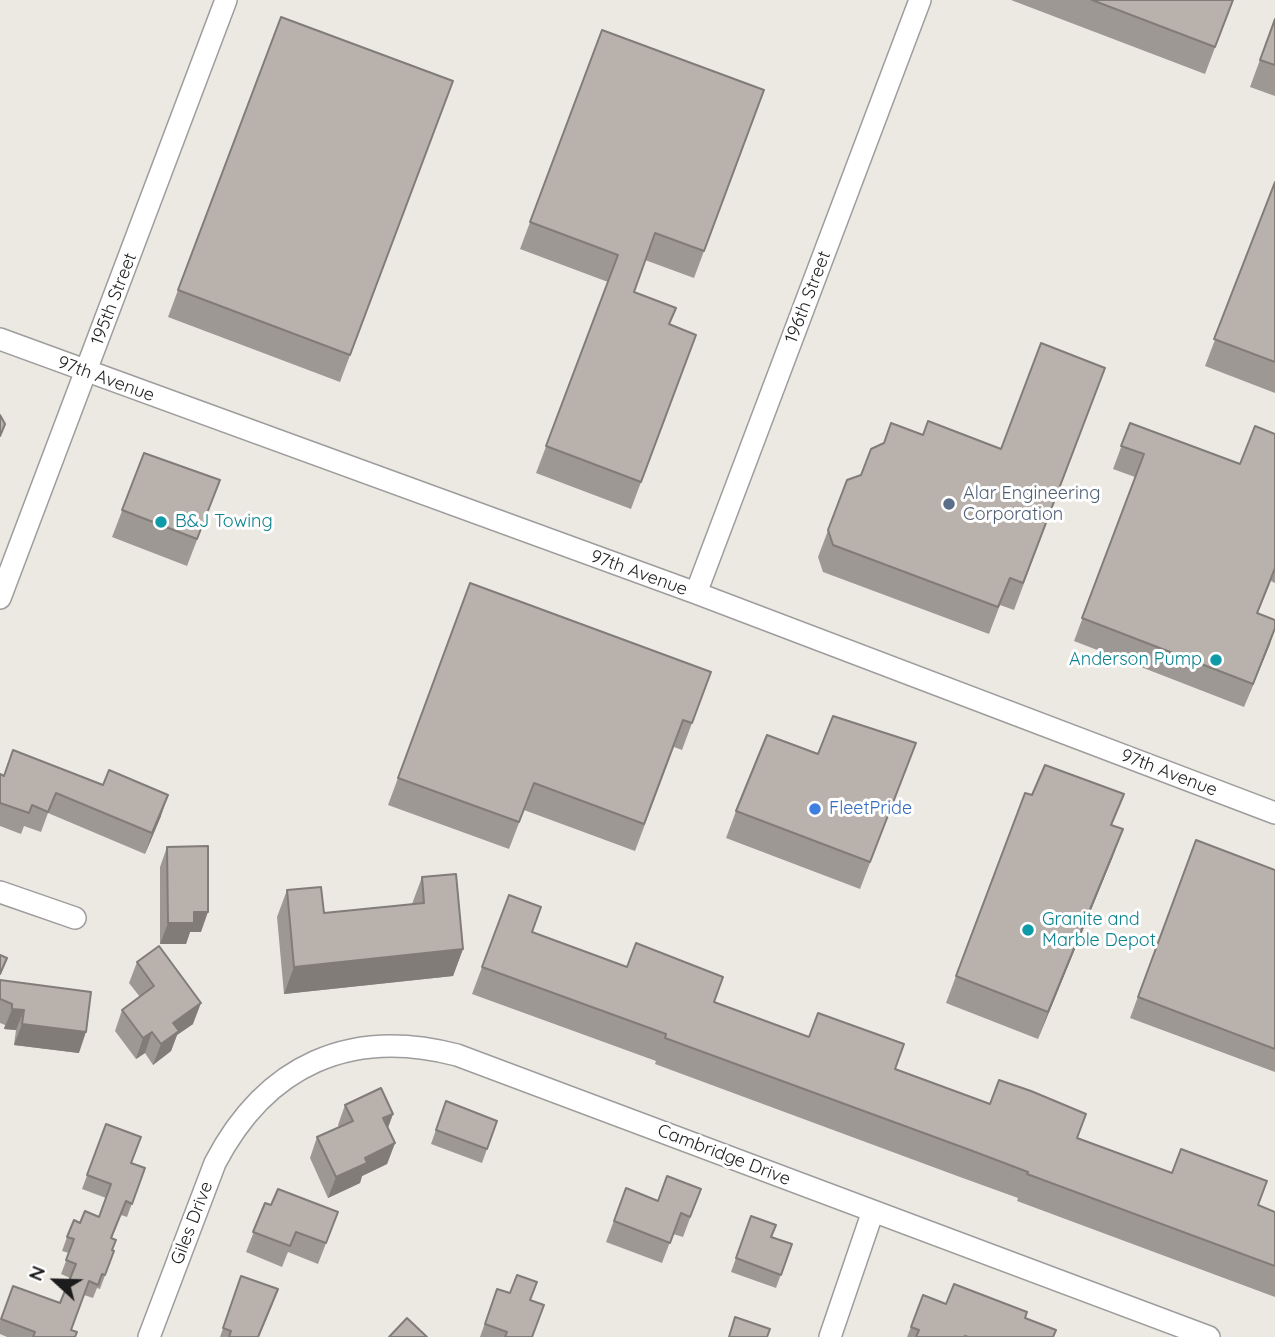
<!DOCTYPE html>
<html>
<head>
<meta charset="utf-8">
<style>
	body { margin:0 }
	#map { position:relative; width:1275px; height:1337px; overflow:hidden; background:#ece8e2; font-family:Quicksand,sans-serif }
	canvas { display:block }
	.north { position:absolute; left:21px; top:1246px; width:70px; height:70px; -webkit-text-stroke:5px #fff; paint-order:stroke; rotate:292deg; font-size:19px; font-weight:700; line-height:28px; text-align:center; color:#1c1c1c }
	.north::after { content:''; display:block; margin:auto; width:24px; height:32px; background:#1c1c1c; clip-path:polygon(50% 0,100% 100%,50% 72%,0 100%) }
</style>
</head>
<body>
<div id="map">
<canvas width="1275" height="1337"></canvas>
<div class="north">N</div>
</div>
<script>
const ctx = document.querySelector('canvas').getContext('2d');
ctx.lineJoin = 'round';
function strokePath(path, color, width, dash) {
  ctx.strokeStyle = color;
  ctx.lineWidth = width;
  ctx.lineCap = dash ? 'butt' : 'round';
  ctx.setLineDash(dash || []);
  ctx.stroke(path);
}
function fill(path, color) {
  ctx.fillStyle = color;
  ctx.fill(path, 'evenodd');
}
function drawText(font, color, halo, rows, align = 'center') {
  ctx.font = font + ' Quicksand,sans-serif';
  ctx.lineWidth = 6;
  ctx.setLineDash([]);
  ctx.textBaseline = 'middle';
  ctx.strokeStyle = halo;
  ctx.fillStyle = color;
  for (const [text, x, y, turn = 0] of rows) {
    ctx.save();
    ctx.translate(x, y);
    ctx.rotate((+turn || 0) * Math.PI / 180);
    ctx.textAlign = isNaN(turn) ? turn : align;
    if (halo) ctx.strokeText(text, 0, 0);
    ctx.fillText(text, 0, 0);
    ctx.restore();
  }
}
const street = new Path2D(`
	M 0,339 L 696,593 L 1275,813
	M 696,593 L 920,0
	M 0,598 L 226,0
	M 0,892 L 75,918
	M 149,1337 L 215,1163 C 266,1065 350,1027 457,1055 L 1209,1337
	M 830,1337 L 873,1211`);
strokePath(street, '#9d9d9d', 24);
strokePath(street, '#fff', 21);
fill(new Path2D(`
	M 1011,0 L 1233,0 L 1205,74 Z
	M 1275,19 L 1275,96 L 1250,87 Z
	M 602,30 L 764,90 L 694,278 L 645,260 L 634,292 L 669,325 L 696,335 L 631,509 L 536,473 L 608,282 L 520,249 Z
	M 453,81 L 340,382 L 168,317 L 178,290 Z
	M 1275,182 L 1275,393 L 1205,366 Z
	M 1105,368 L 1014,610 L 1000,605 L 989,634 L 823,572 L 818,557 L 847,480 L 861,475 L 923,435 L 1001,449 Z
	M 1130,423 L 1240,464 L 1275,434 L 1275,583 L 1271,581 L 1258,613 L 1270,644 L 1244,707 L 1074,641 L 1135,477 L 1113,469 Z
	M 144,453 L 220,480 L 187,566 L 112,537 Z
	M 470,583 L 711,672 L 682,750 L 674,747 L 635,851 L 524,810 L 509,849 L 388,805 Z
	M 916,743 L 860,889 L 726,838 L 736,811 L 818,754 Z
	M 0,774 L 161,816 L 145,854 L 48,813 L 41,832 L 24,826 L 21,834 L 0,826 Z
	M 1112,826 L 1113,856 L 1038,1039 L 946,1003 L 956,976 Z
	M 1196,840 L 1275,870 L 1275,1072 L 1130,1018 Z
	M 167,847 L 201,932 L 190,932 L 186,944 L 160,944 L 160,867 Z
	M 422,877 L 463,949 L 453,976 L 284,994 L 277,917 L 287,890 L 324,913 L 412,904 Z
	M 509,895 L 532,932 L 714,1002 L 895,1069 L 1275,1212 L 1275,1297 L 1017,1201 L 1018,1198 L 960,1177 L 655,1064 L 656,1061 L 472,994 Z
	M 137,962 L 193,1024 L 177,1035 L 171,1051 L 153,1065 L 145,1053 L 136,1059 L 115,1031 L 122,1010 L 140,997 L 129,983 Z
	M 0,980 L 79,1053 L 14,1045 L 16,1030 L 4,1029 L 5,1025 L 0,1023 Z
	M 446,1101 L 497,1121 L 482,1163 L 431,1144 Z
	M 345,1105 L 393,1114 L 388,1128 L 395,1143 L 387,1164 L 362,1176 L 360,1183 L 328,1198 L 310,1158 L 317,1137 L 339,1127 L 338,1125 Z
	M 106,1124 L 131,1163 L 145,1168 L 127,1217 L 121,1215 L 111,1238 L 112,1250 L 114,1251 L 100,1289 L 97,1288 L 93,1298 L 84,1295 L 71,1330 L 75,1337 L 7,1337 L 0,1334 L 0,1321 L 13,1286 L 60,1303 L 70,1278 L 61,1274 L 69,1253 L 62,1251 L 67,1237 L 80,1223 L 99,1217 L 106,1198 L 82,1189 Z
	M 626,1188 L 658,1201 L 701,1189 L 683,1237 L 673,1234 L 662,1263 L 606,1242 Z
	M 265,1203 L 271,1205 L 338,1212 L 318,1264 L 288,1252 L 282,1267 L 246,1252 Z
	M 751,1216 L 771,1237 L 792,1244 L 776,1288 L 731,1272 Z
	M 241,1276 L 273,1303 L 259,1337 L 220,1337 Z
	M 497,1289 L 531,1300 L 532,1337 L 480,1337 Z
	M 923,1295 L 946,1304 L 1025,1318 L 1054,1337 L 907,1337 Z`), '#9e9894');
fill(new Path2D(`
	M 1275,628 L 1270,644 L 1244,707 L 1253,684 Z
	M 168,795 L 161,816 L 145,854 L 152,833 Z
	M 1123,829 L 1113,856 L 1038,1039 L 1048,1012 Z
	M 194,912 L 208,912 L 201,932 L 190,932 L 186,944 L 160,944 L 168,923 Z
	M 463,949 L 453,976 L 284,994 L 294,967 Z
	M 201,1003 L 193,1024 L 177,1035 L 171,1051 L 153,1065 L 161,1044 L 173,1023 Z
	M 12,1009 L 24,1010 L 16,1030 L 4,1029 Z
	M 22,1024 L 86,1032 L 79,1053 L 14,1045 Z
	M 152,1032 L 145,1053 L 136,1059 L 143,1038 Z
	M 393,1114 L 385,1135 L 383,1118 Z
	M 395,1143 L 387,1164 L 362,1176 L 360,1183 L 328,1198 L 336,1177 L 365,1158 Z`), '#817c78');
const building = new Path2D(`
	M 1092,0 L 1233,0 L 1215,47 Z
	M 281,17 L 453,81 L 350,355 L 178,290 Z
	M 1275,19 L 1275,65 L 1260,60 Z
	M 602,30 L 764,90 L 704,251 L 655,233 L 634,292 L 676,308 L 669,324 L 696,335 L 641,482 L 546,446 L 618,255 L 530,222 Z
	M 1275,182 L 1275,362 L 1214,339 Z
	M 1041,343 L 1105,368 L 1023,583 L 1010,578 L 998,607 L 833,545 L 828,530 L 847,480 L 861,475 L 871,449 L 884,443 L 891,423 L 923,435 L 928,421 L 1001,449 Z
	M 0,415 L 5,424 L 0,436 Z
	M 1130,423 L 1240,464 L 1255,426 L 1275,434 L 1275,568 L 1257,613 L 1275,620 L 1275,628 L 1253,684 L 1082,618 L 1144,454 L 1121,446 Z
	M 144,453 L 220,480 L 197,539 L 122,510 Z
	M 470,583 L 711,672 L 692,723 L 683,720 L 644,824 L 534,783 L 519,822 L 398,778 Z
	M 833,716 L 916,743 L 870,862 L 736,811 L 767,735 L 818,754 Z
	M 13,750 L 103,785 L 109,770 L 168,795 L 152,833 L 56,793 L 48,812 L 32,805 L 29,813 L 0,803 L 0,774 L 4,776 Z
	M 1045,765 L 1124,794 L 1111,825 L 1123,829 L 1048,1012 L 956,976 L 1025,793 L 1032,795 Z
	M 1196,840 L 1275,870 L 1275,1049 L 1138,997 Z
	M 208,846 L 208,912 L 194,912 L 194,923 L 168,923 L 167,847 Z
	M 456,874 L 463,949 L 294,967 L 287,890 L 321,887 L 324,913 L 424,903 L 422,877 Z
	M 509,895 L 541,907 L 532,932 L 627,967 L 636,943 L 723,977 L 714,1002 L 809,1037 L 818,1013 L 904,1044 L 895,1069 L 990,1104 L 999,1080 L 1031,1091 L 1086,1114 L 1077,1138 L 1172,1173 L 1181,1149 L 1267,1181 L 1258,1205 L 1275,1212 L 1275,1266 L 1027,1174 L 1028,1172 L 970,1150 L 665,1038 L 666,1034 L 482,967 Z
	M 159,946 L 201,1003 L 173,1023 L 179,1031 L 161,1044 L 152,1032 L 143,1038 L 122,1010 L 154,986 L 137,962 Z
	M 0,955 L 7,958 L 0,974 Z
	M 0,980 L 91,992 L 86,1032 L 22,1024 L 24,1010 L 12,1009 L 12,1004 L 0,999 Z
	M 381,1088 L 393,1114 L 383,1118 L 395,1143 L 365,1158 L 367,1163 L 336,1177 L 317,1137 L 353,1121 L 345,1105 Z
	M 446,1101 L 497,1121 L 487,1149 L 436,1130 Z
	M 106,1124 L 141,1137 L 131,1163 L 145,1168 L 132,1204 L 126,1201 L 111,1238 L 116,1240 L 112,1250 L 114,1251 L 105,1275 L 102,1274 L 98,1285 L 89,1281 L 71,1330 L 77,1332 L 75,1337 L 33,1337 L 35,1332 L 1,1319 L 13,1286 L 60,1303 L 76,1264 L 66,1260 L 74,1239 L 67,1237 L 74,1220 L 80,1223 L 85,1211 L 99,1217 L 111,1184 L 87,1175 Z
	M 667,1176 L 701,1189 L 690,1217 L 681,1213 L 670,1243 L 614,1221 L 626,1188 L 658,1201 Z
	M 278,1189 L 338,1212 L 326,1243 L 296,1232 L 290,1246 L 253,1232 L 265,1203 L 271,1205 Z
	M 751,1216 L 776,1225 L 771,1237 L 792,1244 L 781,1275 L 736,1258 Z
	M 517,1275 L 537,1282 L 530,1300 L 544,1305 L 532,1337 L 505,1337 L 507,1332 L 485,1324 L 497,1289 L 510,1293 Z
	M 241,1276 L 278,1289 L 258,1337 L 229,1337 L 231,1331 L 223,1328 Z
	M 954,1284 L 1027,1312 L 1025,1318 L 1056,1330 L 1053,1337 L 968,1337 L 965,1336 L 964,1337 L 916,1337 L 919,1330 L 911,1327 L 923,1295 L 946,1304 Z
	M 735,1317 L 770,1329 L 767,1337 L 729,1337 Z
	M 407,1318 L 427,1337 L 389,1337 Z`);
fill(building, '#b8b1ac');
strokePath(building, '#817c78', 2);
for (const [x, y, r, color] of [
	[949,504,7,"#5c6f8a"],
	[161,522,7,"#0f9aa8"],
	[1216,660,7,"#0f9aa8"],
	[815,809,7,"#3f7fe0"],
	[1028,930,7,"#0f9aa8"]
]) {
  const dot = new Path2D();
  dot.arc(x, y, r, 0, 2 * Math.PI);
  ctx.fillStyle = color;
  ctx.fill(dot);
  strokePath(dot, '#fff', 2.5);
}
drawText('18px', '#1c1c1c', '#fff', [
	["196th Street",808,297,-69],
	["195th Street",114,299,-69],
	["97th Avenue",106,379,20],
	["97th Avenue",639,573,20],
	["97th Avenue",1169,773,21],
	["Cambridge Drive",724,1155,21],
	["Giles Drive",192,1223,-69]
]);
drawText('18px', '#4e5e75', '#fff', [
	["Alar Engineering",963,494],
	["Corporation",963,515]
], 'left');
drawText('18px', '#0d838f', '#fff', [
	["B&J Towing",175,522],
	["Anderson Pump",1202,660,"right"],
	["Granite and",1042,920],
	["Marble Depot",1042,941]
], 'left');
drawText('18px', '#366cbe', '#fff', [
	["FleetPride",829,809]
], 'left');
</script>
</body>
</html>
